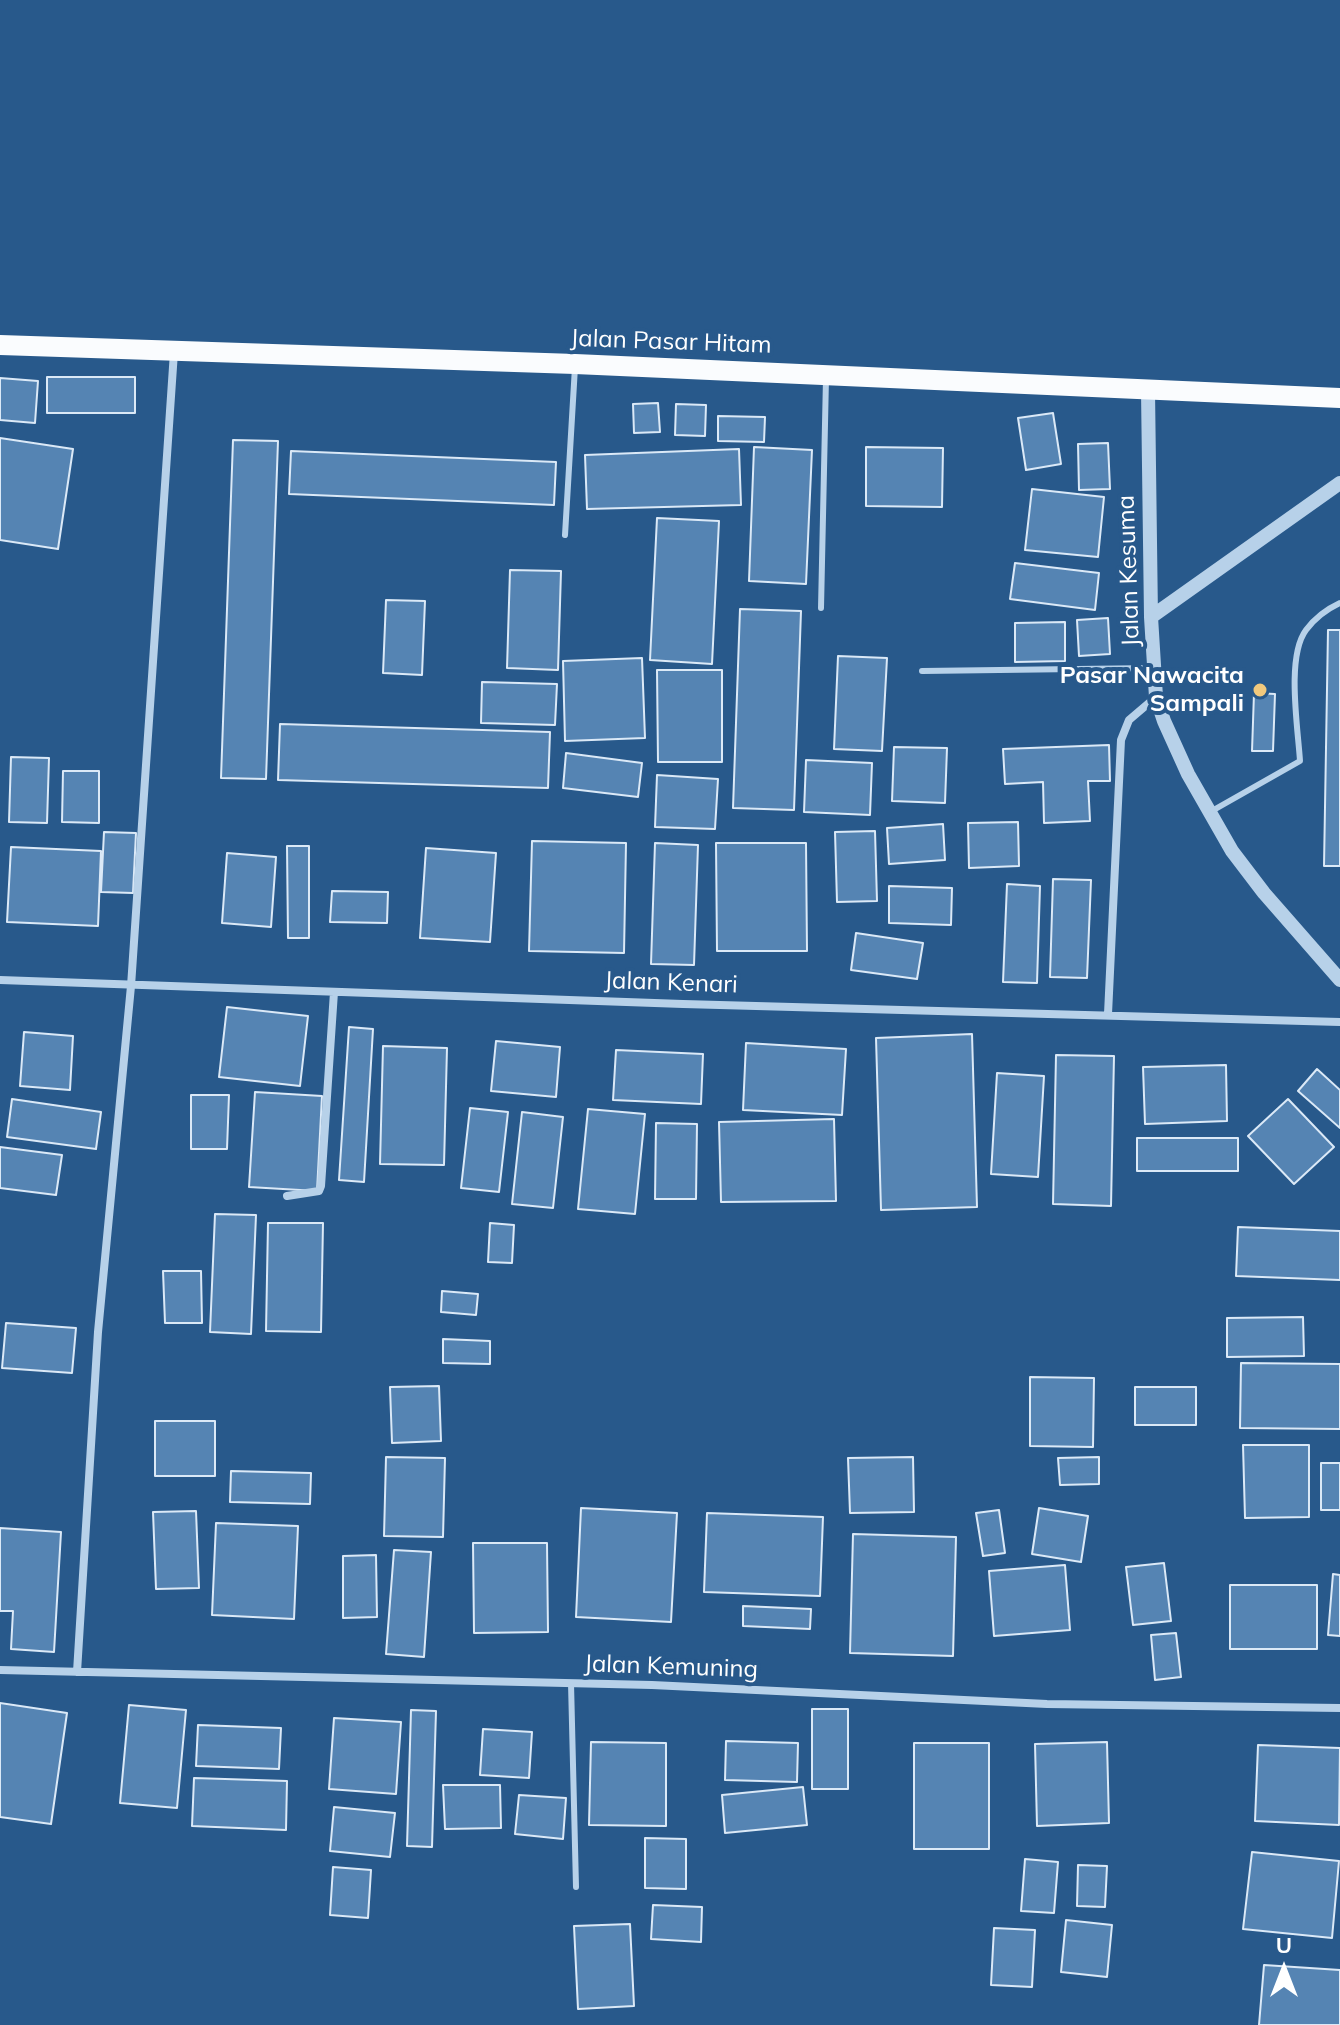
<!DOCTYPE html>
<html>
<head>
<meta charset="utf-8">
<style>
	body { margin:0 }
	#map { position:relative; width:1340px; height:2025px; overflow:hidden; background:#28598b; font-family:Mulish,sans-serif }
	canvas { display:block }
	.north { position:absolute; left:1244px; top:1929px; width:80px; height:80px; -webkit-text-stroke:6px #28598b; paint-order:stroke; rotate:0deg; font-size:22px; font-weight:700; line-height:32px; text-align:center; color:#fff }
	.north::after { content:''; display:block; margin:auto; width:28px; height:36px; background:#fff; clip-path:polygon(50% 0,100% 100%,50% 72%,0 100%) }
</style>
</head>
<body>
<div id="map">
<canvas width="1340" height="2025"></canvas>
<div class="north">U</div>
</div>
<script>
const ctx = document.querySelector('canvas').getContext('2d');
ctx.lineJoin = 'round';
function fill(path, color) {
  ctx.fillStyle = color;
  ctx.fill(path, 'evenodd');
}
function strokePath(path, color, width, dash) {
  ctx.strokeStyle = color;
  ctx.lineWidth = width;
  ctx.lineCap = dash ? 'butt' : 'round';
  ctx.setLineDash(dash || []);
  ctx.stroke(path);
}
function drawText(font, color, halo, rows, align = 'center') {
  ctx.font = font + ' Mulish,sans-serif';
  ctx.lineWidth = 8;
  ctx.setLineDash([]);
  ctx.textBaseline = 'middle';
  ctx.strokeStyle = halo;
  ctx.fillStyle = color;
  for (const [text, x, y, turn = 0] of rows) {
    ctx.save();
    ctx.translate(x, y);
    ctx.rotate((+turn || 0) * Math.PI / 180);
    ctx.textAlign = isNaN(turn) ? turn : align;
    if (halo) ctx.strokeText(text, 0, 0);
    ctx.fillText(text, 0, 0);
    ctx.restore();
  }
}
const building = new Path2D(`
	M 47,377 L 135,377 L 135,413 L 47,413 Z
	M 0,378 L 38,381 L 35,423 L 0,420 Z
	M 658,403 L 660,432 L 634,433 L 633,404 Z
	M 676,404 L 706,405 L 705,436 L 675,435 Z
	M 1053,413 L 1061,464 L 1026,470 L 1018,418 Z
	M 718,416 L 765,417 L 764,442 L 718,441 Z
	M 0,438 L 73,449 L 58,549 L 0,540 Z
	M 233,440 L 278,441 L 266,779 L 221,778 Z
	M 1108,443 L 1110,489 L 1079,490 L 1078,444 Z
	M 754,447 L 812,450 L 806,584 L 749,581 Z
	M 866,447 L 943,448 L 942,507 L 866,506 Z
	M 739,449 L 741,505 L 587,509 L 585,455 Z
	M 291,451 L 556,462 L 554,505 L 289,494 Z
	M 1032,489 L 1104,497 L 1098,557 L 1025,550 Z
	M 657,518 L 719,521 L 712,664 L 650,660 Z
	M 1015,563 L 1099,573 L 1095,610 L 1010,599 Z
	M 510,570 L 561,571 L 558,670 L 507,668 Z
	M 386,600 L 425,601 L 422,675 L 383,673 Z
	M 740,609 L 801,611 L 794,810 L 733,808 Z
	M 1108,618 L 1110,654 L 1079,656 L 1077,620 Z
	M 1065,622 L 1065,661 L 1015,662 L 1015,623 Z
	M 1328,630 L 1340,630 L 1340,866 L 1324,866 Z
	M 838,656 L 887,658 L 882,751 L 834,749 Z
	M 642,658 L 645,738 L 565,741 L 563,661 Z
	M 657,670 L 722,670 L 722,762 L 658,762 Z
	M 482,682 L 557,684 L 555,725 L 481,723 Z
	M 1254,693 L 1275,694 L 1273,751 L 1252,751 Z
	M 280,724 L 550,732 L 548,788 L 278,780 Z
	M 1109,745 L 1110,781 L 1088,781 L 1090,821 L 1044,823 L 1043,782 L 1005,784 L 1003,749 Z
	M 894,747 L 947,748 L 945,803 L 892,801 Z
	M 566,753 L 642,763 L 638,797 L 563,788 Z
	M 11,757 L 49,758 L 47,823 L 9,822 Z
	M 806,760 L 872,763 L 870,815 L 804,812 Z
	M 63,771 L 99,771 L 99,823 L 62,822 Z
	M 657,775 L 718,779 L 715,829 L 655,827 Z
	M 1018,822 L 1019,866 L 969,868 L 968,823 Z
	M 943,824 L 945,860 L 889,864 L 887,828 Z
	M 875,831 L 877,901 L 837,902 L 835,832 Z
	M 104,832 L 136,833 L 133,893 L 101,892 Z
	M 532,841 L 626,843 L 624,953 L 529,951 Z
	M 655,843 L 698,845 L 694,965 L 651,964 Z
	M 716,843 L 806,843 L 807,951 L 717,951 Z
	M 287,846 L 309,846 L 309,938 L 288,938 Z
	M 11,847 L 101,851 L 98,926 L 7,922 Z
	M 426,848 L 496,853 L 490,942 L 420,938 Z
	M 227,853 L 276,857 L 271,927 L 222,923 Z
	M 1053,879 L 1091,880 L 1087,978 L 1050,977 Z
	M 1007,884 L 1040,886 L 1037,983 L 1003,982 Z
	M 889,886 L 952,888 L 951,925 L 889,923 Z
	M 332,891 L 388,892 L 387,923 L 330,922 Z
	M 856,933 L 923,943 L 917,979 L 851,970 Z
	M 227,1007 L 308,1016 L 300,1086 L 219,1077 Z
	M 349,1027 L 373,1029 L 364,1182 L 339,1180 Z
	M 24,1032 L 73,1036 L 70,1090 L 20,1086 Z
	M 972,1034 L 977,1207 L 881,1210 L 876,1038 Z
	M 496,1041 L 560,1047 L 556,1097 L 491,1091 Z
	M 746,1043 L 846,1049 L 842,1115 L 743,1110 Z
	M 383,1046 L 447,1048 L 444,1165 L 380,1164 Z
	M 616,1050 L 703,1054 L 701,1104 L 613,1100 Z
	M 1056,1055 L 1114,1056 L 1111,1206 L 1053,1204 Z
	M 1226,1065 L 1227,1121 L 1145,1124 L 1143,1067 Z
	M 1317,1069 L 1340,1090 L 1340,1128 L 1298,1091 Z
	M 997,1073 L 1044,1076 L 1038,1177 L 991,1174 Z
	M 255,1092 L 322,1096 L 317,1191 L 249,1187 Z
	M 191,1095 L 229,1095 L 227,1149 L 191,1149 Z
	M 12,1099 L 101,1112 L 96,1149 L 7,1137 Z
	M 1288,1099 L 1334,1147 L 1294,1184 L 1248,1136 Z
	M 470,1108 L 508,1112 L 499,1192 L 461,1188 Z
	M 588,1109 L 645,1114 L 635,1214 L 578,1209 Z
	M 522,1112 L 563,1117 L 553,1208 L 512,1204 Z
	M 834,1119 L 836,1201 L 721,1202 L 719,1122 Z
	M 656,1123 L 697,1124 L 696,1199 L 655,1199 Z
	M 1137,1138 L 1238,1138 L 1238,1171 L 1137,1171 Z
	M 0,1147 L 62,1155 L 56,1195 L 0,1188 Z
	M 215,1214 L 256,1215 L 251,1334 L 210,1332 Z
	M 268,1223 L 323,1223 L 321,1332 L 266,1331 Z
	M 490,1223 L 514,1225 L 512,1263 L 488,1262 Z
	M 1238,1227 L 1340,1231 L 1340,1280 L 1236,1276 Z
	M 163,1271 L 201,1271 L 202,1323 L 165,1323 Z
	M 442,1291 L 478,1294 L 476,1315 L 441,1312 Z
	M 1303,1317 L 1304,1356 L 1227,1357 L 1227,1318 Z
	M 6,1323 L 76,1328 L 72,1373 L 2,1368 Z
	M 443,1339 L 490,1341 L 490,1364 L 443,1363 Z
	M 1241,1363 L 1340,1364 L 1340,1429 L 1240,1428 Z
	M 1030,1377 L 1094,1378 L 1093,1447 L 1030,1446 Z
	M 439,1386 L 441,1441 L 392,1443 L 390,1387 Z
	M 1135,1387 L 1196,1387 L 1196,1425 L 1135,1425 Z
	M 155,1421 L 215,1421 L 215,1476 L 155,1476 Z
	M 1243,1445 L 1309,1445 L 1309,1517 L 1245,1518 Z
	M 386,1457 L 445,1458 L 443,1537 L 384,1536 Z
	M 913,1457 L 914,1512 L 850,1513 L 848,1458 Z
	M 1099,1457 L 1099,1484 L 1060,1485 L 1058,1458 Z
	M 1321,1463 L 1340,1463 L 1340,1510 L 1321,1510 Z
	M 231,1471 L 311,1473 L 310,1504 L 230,1502 Z
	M 581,1508 L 677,1513 L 671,1622 L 576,1617 Z
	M 1039,1508 L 1088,1516 L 1081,1562 L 1032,1554 Z
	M 999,1510 L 1005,1553 L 983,1556 L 976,1513 Z
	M 196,1511 L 199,1588 L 156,1589 L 153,1512 Z
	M 707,1513 L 823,1517 L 820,1596 L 704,1592 Z
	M 216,1523 L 298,1526 L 294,1619 L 212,1615 Z
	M 0,1528 L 61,1532 L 54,1652 L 11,1649 L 13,1611 L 0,1611 Z
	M 853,1534 L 956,1537 L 953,1656 L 850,1653 Z
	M 473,1543 L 547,1543 L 548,1632 L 474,1633 Z
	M 394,1550 L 431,1552 L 424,1657 L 386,1654 Z
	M 376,1555 L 377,1617 L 343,1618 L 343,1556 Z
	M 1164,1563 L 1171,1621 L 1133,1625 L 1126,1567 Z
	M 1065,1565 L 1070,1630 L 994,1636 L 989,1571 Z
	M 1333,1574 L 1340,1575 L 1340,1636 L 1328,1635 Z
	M 1230,1585 L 1317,1585 L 1317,1649 L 1230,1649 Z
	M 743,1606 L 811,1609 L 810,1629 L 743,1626 Z
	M 1176,1633 L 1181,1677 L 1155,1680 L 1151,1635 Z
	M 0,1703 L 67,1713 L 51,1824 L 0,1817 Z
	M 129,1705 L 186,1710 L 177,1808 L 120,1803 Z
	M 812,1709 L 848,1709 L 848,1789 L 812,1789 Z
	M 411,1710 L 436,1711 L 432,1847 L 407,1846 Z
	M 334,1718 L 401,1722 L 396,1794 L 329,1789 Z
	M 198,1725 L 281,1728 L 279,1769 L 196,1766 Z
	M 483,1729 L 532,1732 L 529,1778 L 480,1775 Z
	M 726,1741 L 798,1743 L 797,1782 L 725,1780 Z
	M 591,1742 L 666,1743 L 666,1826 L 589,1825 Z
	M 1107,1742 L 1109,1823 L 1037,1826 L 1035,1744 Z
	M 914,1743 L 989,1743 L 989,1849 L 914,1849 Z
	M 1258,1745 L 1340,1748 L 1339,1825 L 1255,1821 Z
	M 194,1778 L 287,1781 L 286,1830 L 192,1826 Z
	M 443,1785 L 500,1785 L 501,1828 L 445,1829 Z
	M 803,1787 L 807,1825 L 725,1833 L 722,1795 Z
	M 519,1795 L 566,1798 L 563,1839 L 515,1834 Z
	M 334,1807 L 395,1813 L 390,1857 L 330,1851 Z
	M 645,1838 L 686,1839 L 686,1889 L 645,1888 Z
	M 1252,1852 L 1339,1861 L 1332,1938 L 1243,1929 Z
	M 1025,1859 L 1058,1862 L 1054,1913 L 1021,1911 Z
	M 1078,1865 L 1107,1866 L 1105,1907 L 1077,1906 Z
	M 333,1867 L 371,1870 L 368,1918 L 330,1915 Z
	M 653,1905 L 702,1907 L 701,1942 L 651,1939 Z
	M 1066,1920 L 1112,1925 L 1107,1977 L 1061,1972 Z
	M 630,1924 L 634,2006 L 578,2009 L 574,1926 Z
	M 994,1928 L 1035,1930 L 1032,1987 L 991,1985 Z
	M 1264,1965 L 1340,1970 L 1340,2025 L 1259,2025 Z`);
fill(building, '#5584b3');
strokePath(building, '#dbe9f7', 2);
strokePath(new Path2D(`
	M 565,535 L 575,367
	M 821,608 L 826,378
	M 922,671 L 1154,668
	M 1210,812 L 1300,761 C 1298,728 1286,657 1306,630 C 1315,618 1327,609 1340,603
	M 571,1683 L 576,1887`), '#b7d1e9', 6);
strokePath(new Path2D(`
	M 0,980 L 683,1004 L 1340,1022
	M 1108,1014 L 1121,740 L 1129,720 L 1156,697
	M 287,1196 L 319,1191 L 321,1186 L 334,992
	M 0,1670 L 652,1685 L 1047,1704 L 1340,1708
	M 77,1672 L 98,1332 L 131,986 L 174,352`), '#b7d1e9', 8);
strokePath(new Path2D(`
	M 1148,391 L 1151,617 L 1156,697 L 1164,721 L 1188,774 L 1232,851 L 1264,893 L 1340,980
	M 1151,617 L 1340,483`), '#b7d1e9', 14);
strokePath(new Path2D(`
	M 0,345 L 575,364 L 1340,398`), '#fafcfe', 20);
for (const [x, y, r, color] of [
	[1260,690,8,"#f1c97d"]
]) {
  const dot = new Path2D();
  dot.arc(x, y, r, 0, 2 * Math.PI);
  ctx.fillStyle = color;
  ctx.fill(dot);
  strokePath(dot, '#28598b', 3);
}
drawText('24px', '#fff', '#28598b', [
	["Jalan Pasar Hitam",671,342,2],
	["Jalan Kesuma",1129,571,-92],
	["Jalan Kenari",671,983,2],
	["Jalan Kemuning",671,1667,2]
]);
drawText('bold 24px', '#fff', '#28598b', [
	["Pasar Nawacita",1244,676],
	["Sampali",1244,704]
], 'right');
</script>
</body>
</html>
